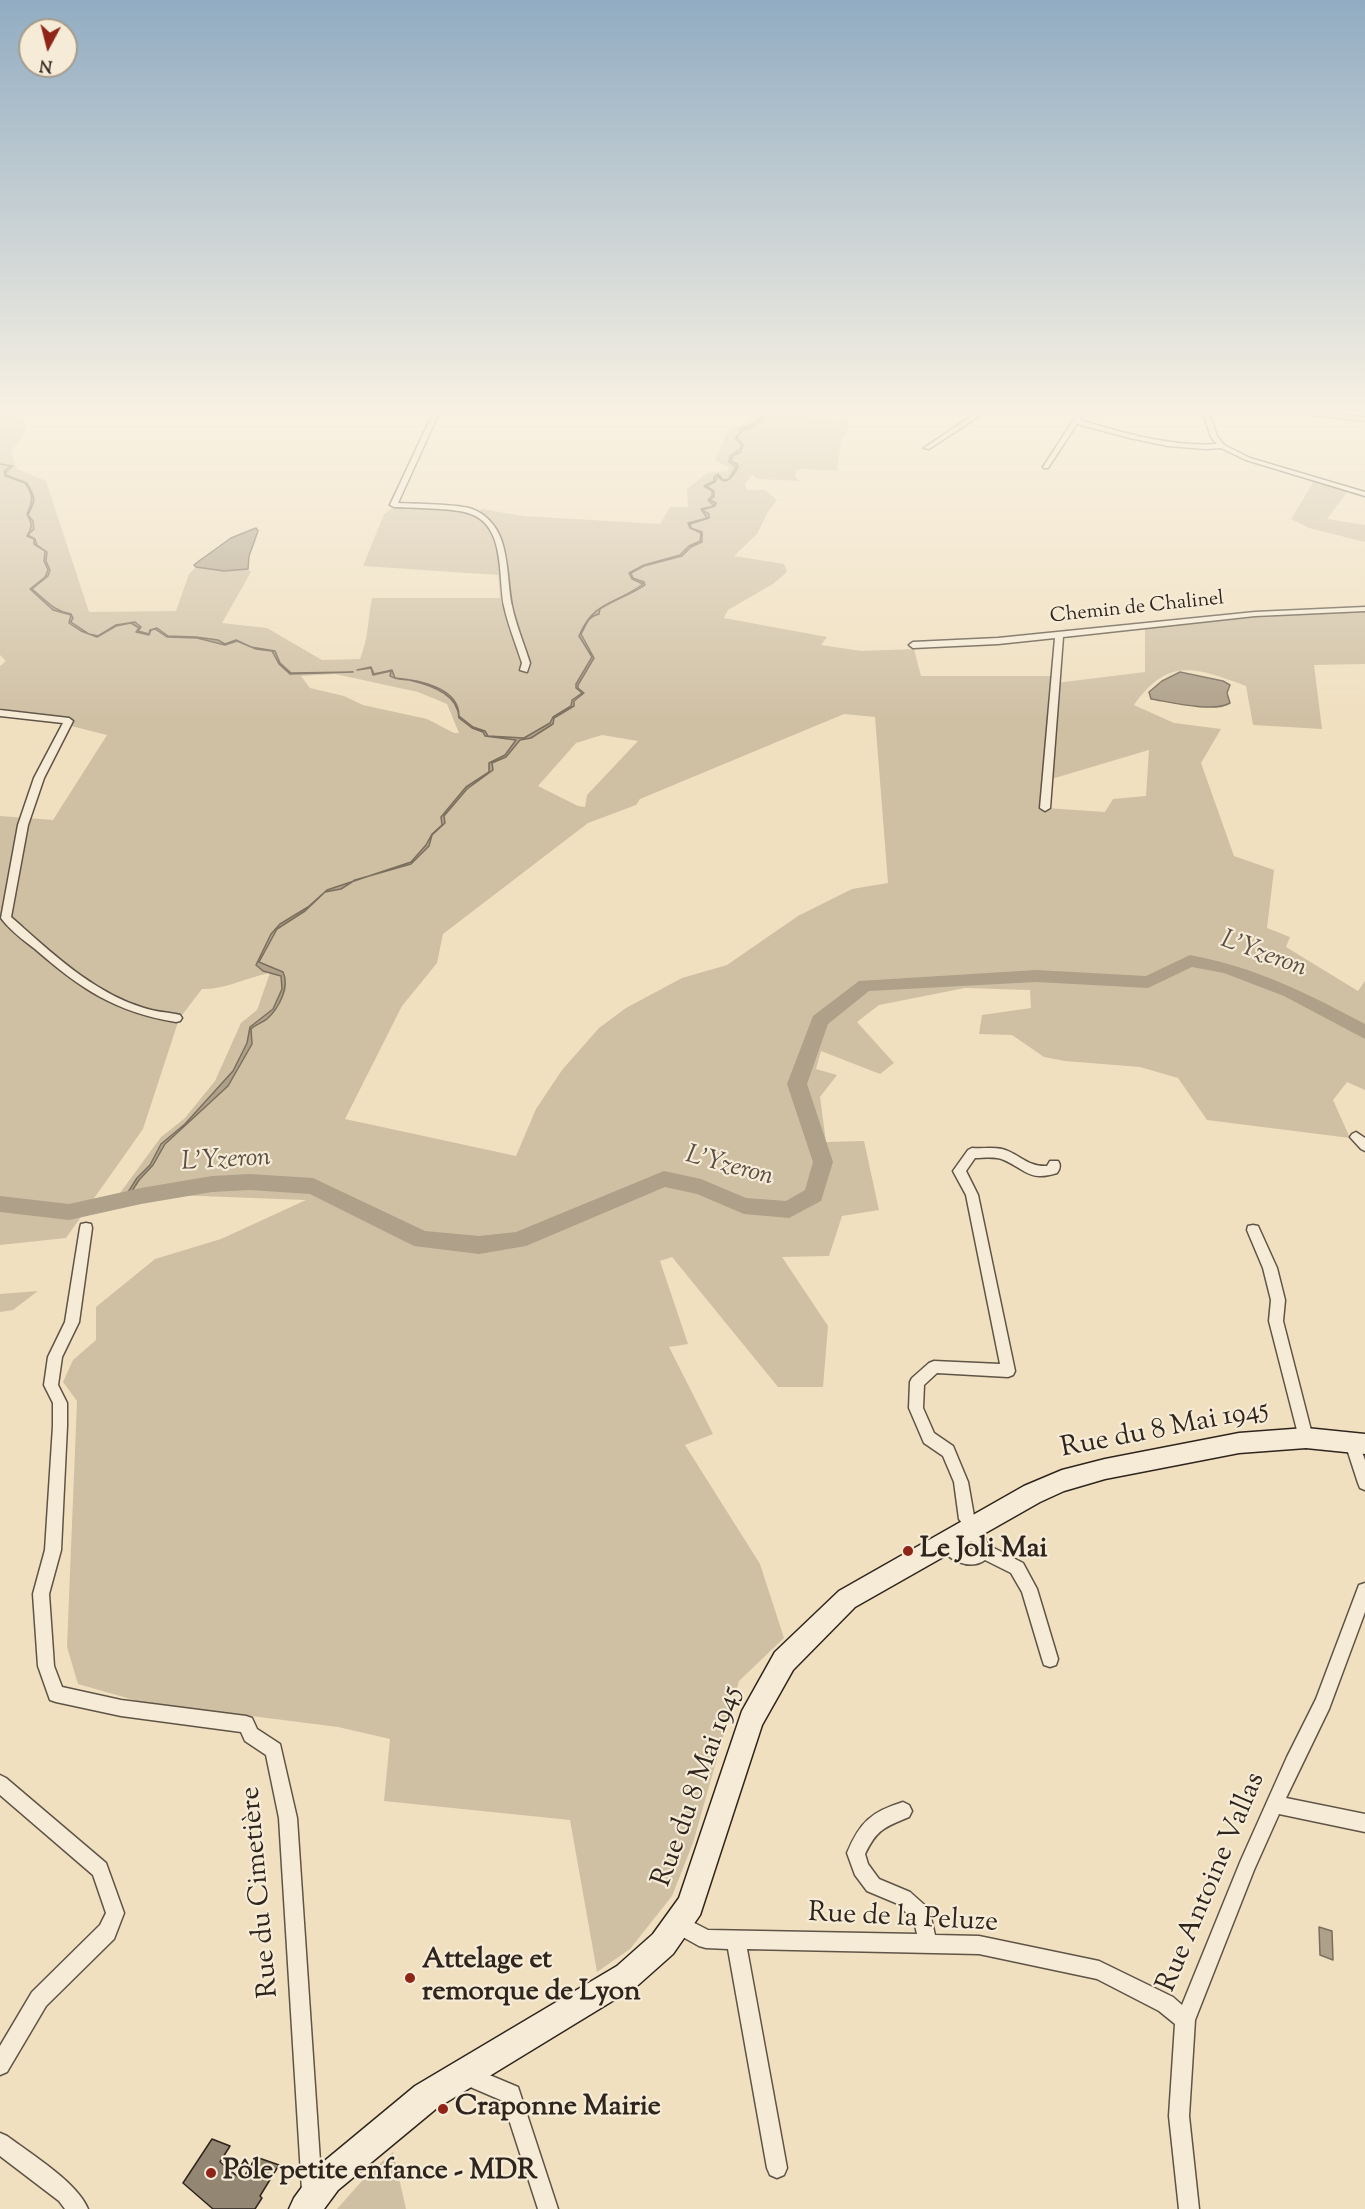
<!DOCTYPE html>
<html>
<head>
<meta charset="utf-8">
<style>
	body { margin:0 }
	#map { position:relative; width:1365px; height:2209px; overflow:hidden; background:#f0e0c0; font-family:"Sorts Mill Goudy",serif }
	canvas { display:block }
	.north { position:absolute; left:18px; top:18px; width:60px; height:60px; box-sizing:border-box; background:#f5ebd6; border:2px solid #a69c8c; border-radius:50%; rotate:187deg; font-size:16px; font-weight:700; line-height:24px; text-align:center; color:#2f251d }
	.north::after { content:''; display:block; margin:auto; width:21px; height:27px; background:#8f2418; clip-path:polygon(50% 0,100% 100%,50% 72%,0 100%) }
</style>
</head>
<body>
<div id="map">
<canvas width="1365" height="2209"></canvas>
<div class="north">N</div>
</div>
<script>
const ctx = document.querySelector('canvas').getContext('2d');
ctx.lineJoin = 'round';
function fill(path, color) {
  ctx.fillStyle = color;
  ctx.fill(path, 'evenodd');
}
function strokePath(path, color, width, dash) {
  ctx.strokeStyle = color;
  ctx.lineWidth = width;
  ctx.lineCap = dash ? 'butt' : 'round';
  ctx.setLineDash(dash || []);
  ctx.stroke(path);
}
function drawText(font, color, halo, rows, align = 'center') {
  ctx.font = font + ' "Sorts Mill Goudy",serif';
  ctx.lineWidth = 4.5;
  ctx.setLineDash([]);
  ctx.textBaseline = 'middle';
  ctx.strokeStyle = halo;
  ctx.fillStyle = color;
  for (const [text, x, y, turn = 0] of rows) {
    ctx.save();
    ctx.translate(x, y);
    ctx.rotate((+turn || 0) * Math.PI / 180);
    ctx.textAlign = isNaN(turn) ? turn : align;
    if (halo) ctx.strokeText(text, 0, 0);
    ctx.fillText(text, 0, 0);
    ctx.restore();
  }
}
fill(new Path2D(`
	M 0,413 L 22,413 L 26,431 L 11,452 L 17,469 L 46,481 L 89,612 L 176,611 L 189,574 L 196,567 L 224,571 L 248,569 L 251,572 L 222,623 L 267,628 L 322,660 L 360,659 C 368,640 368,619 372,598 L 500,598 L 498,575 L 363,566 L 384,514 L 398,504 L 477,510 L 477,512 L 482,509 L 523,516 L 660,524 L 670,507 L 688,507 L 687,489 L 707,473 L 728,471 L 729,467 L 715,461 L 727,431 L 745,423 L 754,415 L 753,413 L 810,413 L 808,416 L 836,421 L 848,418 L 849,428 L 841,441 L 837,471 L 803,469 L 797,470 L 795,477 L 800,481 L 757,479 L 752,475 L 745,484 L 747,490 L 765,490 L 777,500 L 768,512 L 757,534 L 734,556 L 784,564 L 787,572 L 773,584 L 728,610 L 724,618 L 827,637 L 821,645 L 861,651 L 914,649 L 921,676 L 1056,676 L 1056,683 L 1145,672 L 1145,627 L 1236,617 L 1365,612 L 1365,664 L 1314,665 L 1322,729 L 1253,725 L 1246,686 C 1197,668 1168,656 1134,705 L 1174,723 L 1221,729 L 1201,763 L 1234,856 L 1274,870 L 1267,928 L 1290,937 L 1286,947 L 1358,991 L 1365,981 L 1365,1090 L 1347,1082 L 1333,1100 L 1350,1138 L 1207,1120 L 1178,1078 L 1140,1067 L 1065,1061 L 1044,1057 L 1012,1035 L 979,1034 L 982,1015 L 1031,1008 L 1030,990 L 965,988 L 879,1005 L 857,1022 L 894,1063 L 880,1074 L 821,1051 L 816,1069 L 837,1075 L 820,1097 L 826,1142 L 864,1141 L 879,1210 L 842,1216 L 829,1256 L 782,1257 L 828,1326 L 823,1387 L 778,1387 L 672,1257 L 660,1261 L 688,1344 L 669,1347 L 713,1434 L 685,1445 L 760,1564 L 784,1638 L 739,1681 L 693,1843 L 672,1896 L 630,1949 L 597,1972 L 570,1820 L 384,1801 L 390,1739 L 338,1727 L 141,1702 L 78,1684 L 67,1647 L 77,1401 L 63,1382 L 73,1360 L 96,1340 L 96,1307 L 155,1259 L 221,1239 L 306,1200 L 120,1193 L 161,1137 L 184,1119 L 215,1081 L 241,1023 L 257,1010 L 270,973 C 247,977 225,990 202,989 L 179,1019 L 143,1129 L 66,1238 L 0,1245 L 0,816 L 53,820 L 107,735 L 0,708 L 0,666 L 6,661 L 0,655 ZM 335,674 L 418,692 L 447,704 L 459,733 L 454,733 L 427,719 L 363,705 L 344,696 L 310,688 L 301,676 ZM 844,714 L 875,717 L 888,883 L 852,889 L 798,916 L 727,965 L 682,978 L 626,1008 L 599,1028 L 562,1070 L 536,1109 L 516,1156 L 345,1119 L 402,1006 L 437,963 L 443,934 L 588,823 L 636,805 L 640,799 ZM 602,735 L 638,741 L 587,795 L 585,807 L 578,806 L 538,786 L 576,743 ZM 1149,750 L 1146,796 L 1113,799 L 1105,812 L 1046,808 L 1048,780 Z
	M 1314,481 L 1348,491 L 1327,519 L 1365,525 L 1365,542 L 1309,528 L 1291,519 Z
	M 38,1291 L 13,1310 L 0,1312 L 0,1294 Z
	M 393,2152 L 406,2209 L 337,2209 L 368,2174 Z`), '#cfc0a4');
const water = new Path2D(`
	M 768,413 L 769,416 L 760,418 L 761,421 L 753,427 L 742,430 L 737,438 L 743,444 L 741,452 L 733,456 L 731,461 L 737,464 L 738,467 C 734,475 726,488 718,476 L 715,482 L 706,486 L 714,491 L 714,497 L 710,500 L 716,503 L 715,506 L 702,510 L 709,514 L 709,518 L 690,524 L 691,528 L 702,532 L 702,542 L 691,547 L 682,556 L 644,566 L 631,573 L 633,578 L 644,582 L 645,585 C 631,595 615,599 600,609 L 599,614 C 587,617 587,624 581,634 L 594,658 L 578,685 L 578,688 L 584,693 L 574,701 L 574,706 L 554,718 L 553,724 L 531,738 L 520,740 L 506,757 L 492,763 L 493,770 L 467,789 L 444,816 L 445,823 L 432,835 L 429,846 L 411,864 L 355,880 L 341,889 L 325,892 L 305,911 L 277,929 L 259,962 L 283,972 C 290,987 279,1008 267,1019 C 262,1023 256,1024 251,1029 L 252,1044 L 228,1086 L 165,1144 L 153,1165 L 139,1180 L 127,1199 L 123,1200 L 137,1178 L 150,1165 L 161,1144 L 185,1124 L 233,1071 L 247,1043 L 250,1027 L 273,1009 L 282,989 L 281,976 L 263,971 L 256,965 L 271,934 L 280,924 L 308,907 L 327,890 L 411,862 L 426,845 L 432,834 L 442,825 L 441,817 L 466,787 L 489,772 L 489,763 L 505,755 L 516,740 L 485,736 L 483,732 L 472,728 L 459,718 C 458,715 459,712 457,709 C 451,691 426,684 409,680 C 402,679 396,680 390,676 L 391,671 L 373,675 L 371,668 L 357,670 L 371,667 L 374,674 L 392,670 L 395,678 C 418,680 459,687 459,716 L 473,727 L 485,731 L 488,736 L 524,738 L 550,723 L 553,717 L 571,706 L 572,700 L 582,693 L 576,688 L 576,684 L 592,657 L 579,636 C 594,600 615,605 643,584 L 632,579 L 629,573 L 644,565 L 680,555 L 689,546 L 700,541 L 701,533 L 690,528 L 688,523 L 707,518 L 701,509 L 714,506 L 708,500 L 712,496 L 712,491 L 704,486 L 714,481 L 714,477 L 718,474 L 723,480 L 729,479 L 736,467 L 729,462 L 730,456 L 741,448 L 741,444 L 735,438 L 741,432 L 740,430 L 759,421 L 758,418 L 768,416 Z
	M 0,464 L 13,466 L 6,472 L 6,475 L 27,483 C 36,499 36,499 28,515 L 33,521 L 34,529 L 28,535 L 35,539 L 37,545 L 47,552 L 46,561 L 50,570 L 48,576 L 32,589 C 47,601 52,610 71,614 L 73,618 L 71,622 L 89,634 L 98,636 L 116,625 L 135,622 L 141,627 L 138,631 L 149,634 L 150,630 L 157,628 L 168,636 L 196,637 L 218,640 L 225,644 L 236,640 L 251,647 L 275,651 L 280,663 L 291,673 L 353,672 L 290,674 L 279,664 L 272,651 L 256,649 L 237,641 L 225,645 L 197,638 L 167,637 L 155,629 L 151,630 L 149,635 L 136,632 L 139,628 L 131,623 L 116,626 L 97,637 L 81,631 L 69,623 L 71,615 L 53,610 L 30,589 L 45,577 L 48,570 L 44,561 L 45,551 L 34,544 L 34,539 L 27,536 C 33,526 32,524 27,514 C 33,501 34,495 25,483 L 5,476 L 4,471 L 10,466 Z
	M 256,528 L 258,531 L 249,556 L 248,569 L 224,571 L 196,567 L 194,565 L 199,561 L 231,538 Z
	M 1180,672 L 1223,681 L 1230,685 L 1227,693 L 1230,703 C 1214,713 1170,702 1151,699 L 1149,692 L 1162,681 Z
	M 1319,1927 L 1332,1931 L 1333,1960 L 1320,1955 Z`);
fill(water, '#aea089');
strokePath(water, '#7b6f5e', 1.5);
fill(new Path2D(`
	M 1190,955 C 1255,967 1307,993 1365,1024 L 1365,1039 L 1284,996 L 1224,973 L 1192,967 L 1148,988 L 1036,982 L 869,991 L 828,1024 L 807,1084 L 833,1162 L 821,1201 L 789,1218 L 744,1214 L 697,1194 L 665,1187 L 526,1246 L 479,1254 L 414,1246 L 310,1194 L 250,1190 L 212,1192 L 141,1204 L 69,1220 L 0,1212 L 0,1196 L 69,1204 L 141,1188 L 212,1176 L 250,1174 L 313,1178 L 425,1231 L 479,1236 L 516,1232 L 664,1171 L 701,1179 L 746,1198 L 786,1201 L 805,1190 L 813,1162 L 787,1084 L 813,1016 L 859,981 L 1036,970 L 1146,976 Z`), '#aea089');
const building = new Path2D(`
	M 212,2139 L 230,2146 L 220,2162 L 242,2180 L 256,2157 L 279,2165 L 260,2196 L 262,2198 L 255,2209 L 213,2209 L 183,2183 Z`);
fill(building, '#938672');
strokePath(building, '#2f251d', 1.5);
const minor = new Path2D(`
	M 433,413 L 439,413 L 398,503 C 416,504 458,504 472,509 C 512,525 505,571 512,606 C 516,625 524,644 530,663 L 527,672 L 520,670 L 522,663 C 516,644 508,625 504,606 C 498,575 506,524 468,513 C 451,508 413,508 394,507 L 390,505 Z
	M 976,413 L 984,413 L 929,449 L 924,448 Z
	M 1078,413 L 1084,413 L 1080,420 C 1124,433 1170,447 1217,444 L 1211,437 L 1203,413 L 1209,413 L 1217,436 L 1224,445 L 1250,458 L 1365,492 L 1365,496 L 1246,460 L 1221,448 L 1205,449 L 1168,446 L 1130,438 L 1077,424 L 1048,468 L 1044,468 L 1043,467 Z
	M 1310,413 L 1365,417 L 1365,421 L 1313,415 Z
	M 1365,607 L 1365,611 L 1255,616 L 1063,637 L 1050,808 L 1045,811 L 1040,808 L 1055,638 L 998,644 L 913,648 L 909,645 L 913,642 L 998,638 L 1255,612 Z
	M 0,710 L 69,718 L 73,721 L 44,778 L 28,825 L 11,917 C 51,952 92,992 144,1008 C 155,1012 168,1012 180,1015 L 182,1018 L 180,1021 L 176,1022 C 115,1012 81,989 35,949 C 23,940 10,930 1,918 L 18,825 L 34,778 L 63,723 L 0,716 Z
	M 1356,1132 L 1365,1138 L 1365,1151 L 1361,1149 L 1350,1137 L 1352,1134 Z
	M 972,1148 C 982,1149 992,1147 1002,1149 C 1020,1154 1027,1167 1047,1166 L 1050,1161 L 1058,1161 C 1061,1165 1060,1169 1057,1173 C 1029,1182 1025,1169 1004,1160 C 995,1156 984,1158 975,1158 L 966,1171 L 978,1195 L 1015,1371 L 1013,1375 L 1008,1377 L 937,1373 L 924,1385 L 923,1408 L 934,1433 L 953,1446 L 968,1482 L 974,1516 L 979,1522 L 988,1545 L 1023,1563 L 1037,1589 L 1058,1659 L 1056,1665 L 1050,1667 L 1044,1665 L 1042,1659 L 1022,1592 L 1011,1573 L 985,1560 C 970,1571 946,1560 938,1543 L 941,1538 L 946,1535 L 966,1549 L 974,1549 L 968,1531 L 959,1519 L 954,1482 L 943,1456 L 924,1443 L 909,1408 L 910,1382 L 912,1378 L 929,1363 L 934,1361 L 1000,1364 L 966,1195 L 953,1171 L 968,1150 Z
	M 86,1223 L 91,1224 L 92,1228 L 79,1322 L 62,1357 L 58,1385 L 67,1403 L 67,1426 L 61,1550 L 49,1594 L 54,1666 L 62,1687 L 121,1700 L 246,1716 L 252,1718 L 257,1729 L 280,1744 L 297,1818 L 322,2191 L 319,2198 L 312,2201 L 305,2198 L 302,2191 L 279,1818 L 266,1755 L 245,1741 L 241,1732 L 121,1716 L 56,1702 L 50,1700 L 38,1666 L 33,1594 L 45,1550 L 53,1426 L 53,1403 L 44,1385 L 48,1357 L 65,1322 L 80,1228 L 81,1224 Z
	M 1253,1225 L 1258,1226 L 1277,1268 L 1285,1300 L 1283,1321 L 1313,1438 L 1311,1443 L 1306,1445 L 1301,1443 L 1299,1438 L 1269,1321 L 1271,1300 L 1263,1268 L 1247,1230 L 1248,1226 Z
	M 1352,1436 L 1357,1438 L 1365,1460 L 1365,1490 L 1360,1488 L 1358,1483 L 1345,1443 L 1347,1438 Z
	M 1365,1583 L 1365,1612 L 1329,1709 L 1286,1798 L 1365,1814 L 1365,1832 L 1279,1814 L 1254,1870 L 1195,2020 L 1189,2116 L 1199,2209 L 1179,2209 L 1169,2116 L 1175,2024 L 1159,2011 L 1097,1979 L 979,1954 L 747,1949 L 787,2168 L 784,2175 L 777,2178 L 770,2175 L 767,2168 L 728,1949 L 706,1948 L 699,1946 L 672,1931 L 670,1924 L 672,1917 L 679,1915 L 708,1930 L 917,1934 L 914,1921 L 898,1904 L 867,1891 L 855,1875 L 847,1853 C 860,1822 871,1812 903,1802 L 909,1805 L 912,1811 L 909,1817 C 885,1827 877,1829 865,1854 L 868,1864 L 879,1879 L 910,1892 L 929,1909 L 935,1935 L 979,1936 L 1099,1961 L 1173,1997 L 1182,2005 L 1241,1860 L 1287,1757 L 1316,1699 L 1359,1585 Z
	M 0,1775 L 6,1778 L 106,1863 L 124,1913 L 114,1939 L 46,2006 L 7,2072 L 0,2075 L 0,2046 L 32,1992 L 100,1925 L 106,1913 L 93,1875 L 0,1795 Z
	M 468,2066 L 518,2087 L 558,2209 L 538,2209 L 503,2101 L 461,2083 L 458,2076 L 461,2069 Z
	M 0,2133 L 7,2136 C 31,2154 77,2182 88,2209 L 65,2209 L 59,2201 L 0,2156 Z`);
const secondary = new Path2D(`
	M 1306,1428 L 1365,1434 L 1365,1454 L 1306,1448 L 1239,1453 L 1105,1479 L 1064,1491 L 1040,1502 L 855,1607 L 793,1670 L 762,1725 L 700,1915 L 673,1954 L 637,1986 L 437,2108 L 338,2190 L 324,2209 L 289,2209 L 294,2198 L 316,2168 L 415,2086 L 617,1966 L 653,1934 L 679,1898 L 742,1711 L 775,1652 L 839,1591 L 1024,1486 L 1062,1470 L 1105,1459 L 1239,1433 Z`);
strokePath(minor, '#5f5446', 3);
strokePath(secondary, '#2f251d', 3);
fill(minor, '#f5ebd6');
fill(secondary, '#f5ebd6');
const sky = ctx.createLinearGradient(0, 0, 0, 722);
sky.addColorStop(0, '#91acc2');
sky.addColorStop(0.57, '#f8f1e3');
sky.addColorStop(1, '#f8f1e300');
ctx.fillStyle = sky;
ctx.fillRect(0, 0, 1365, 722);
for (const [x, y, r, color] of [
	[908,1551,6,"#8f2418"],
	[410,1978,6,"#8f2418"],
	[443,2109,6,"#8f2418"],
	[211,2173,6,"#8f2418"]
]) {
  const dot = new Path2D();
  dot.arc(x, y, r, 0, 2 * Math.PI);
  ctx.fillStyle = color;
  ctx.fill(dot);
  strokePath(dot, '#f5ebd6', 2);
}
drawText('20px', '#2f251d', '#f5ebd6', [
	["Chemin de Chalinel",1137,609,-6]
]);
drawText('italic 26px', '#5b5043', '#f5ebd6', [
	["L'Yzeron",1263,956,20],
	["L'Yzeron",226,1162,-3],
	["L'Yzeron",729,1168,15]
]);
drawText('28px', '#2f251d', '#f5ebd6', [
	["Rue du 8 Mai 1945",1165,1431,-11],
	["Rue du 8 Mai 1945",699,1787,-70],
	["Rue Antoine Vallas",1213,1883,-67],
	["Rue du Cimetière",262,1892,-95],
	["Rue de la Peluze",903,1920,3]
]);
drawText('bold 28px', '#2f251d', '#f5ebd6', [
	["Le Joli Mai",920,1551],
	["Attelage et",422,1962],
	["remorque de Lyon",422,1994],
	["Craponne Mairie",455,2109],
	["Pôle petite enfance - MDR",223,2173]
], 'left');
</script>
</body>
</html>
